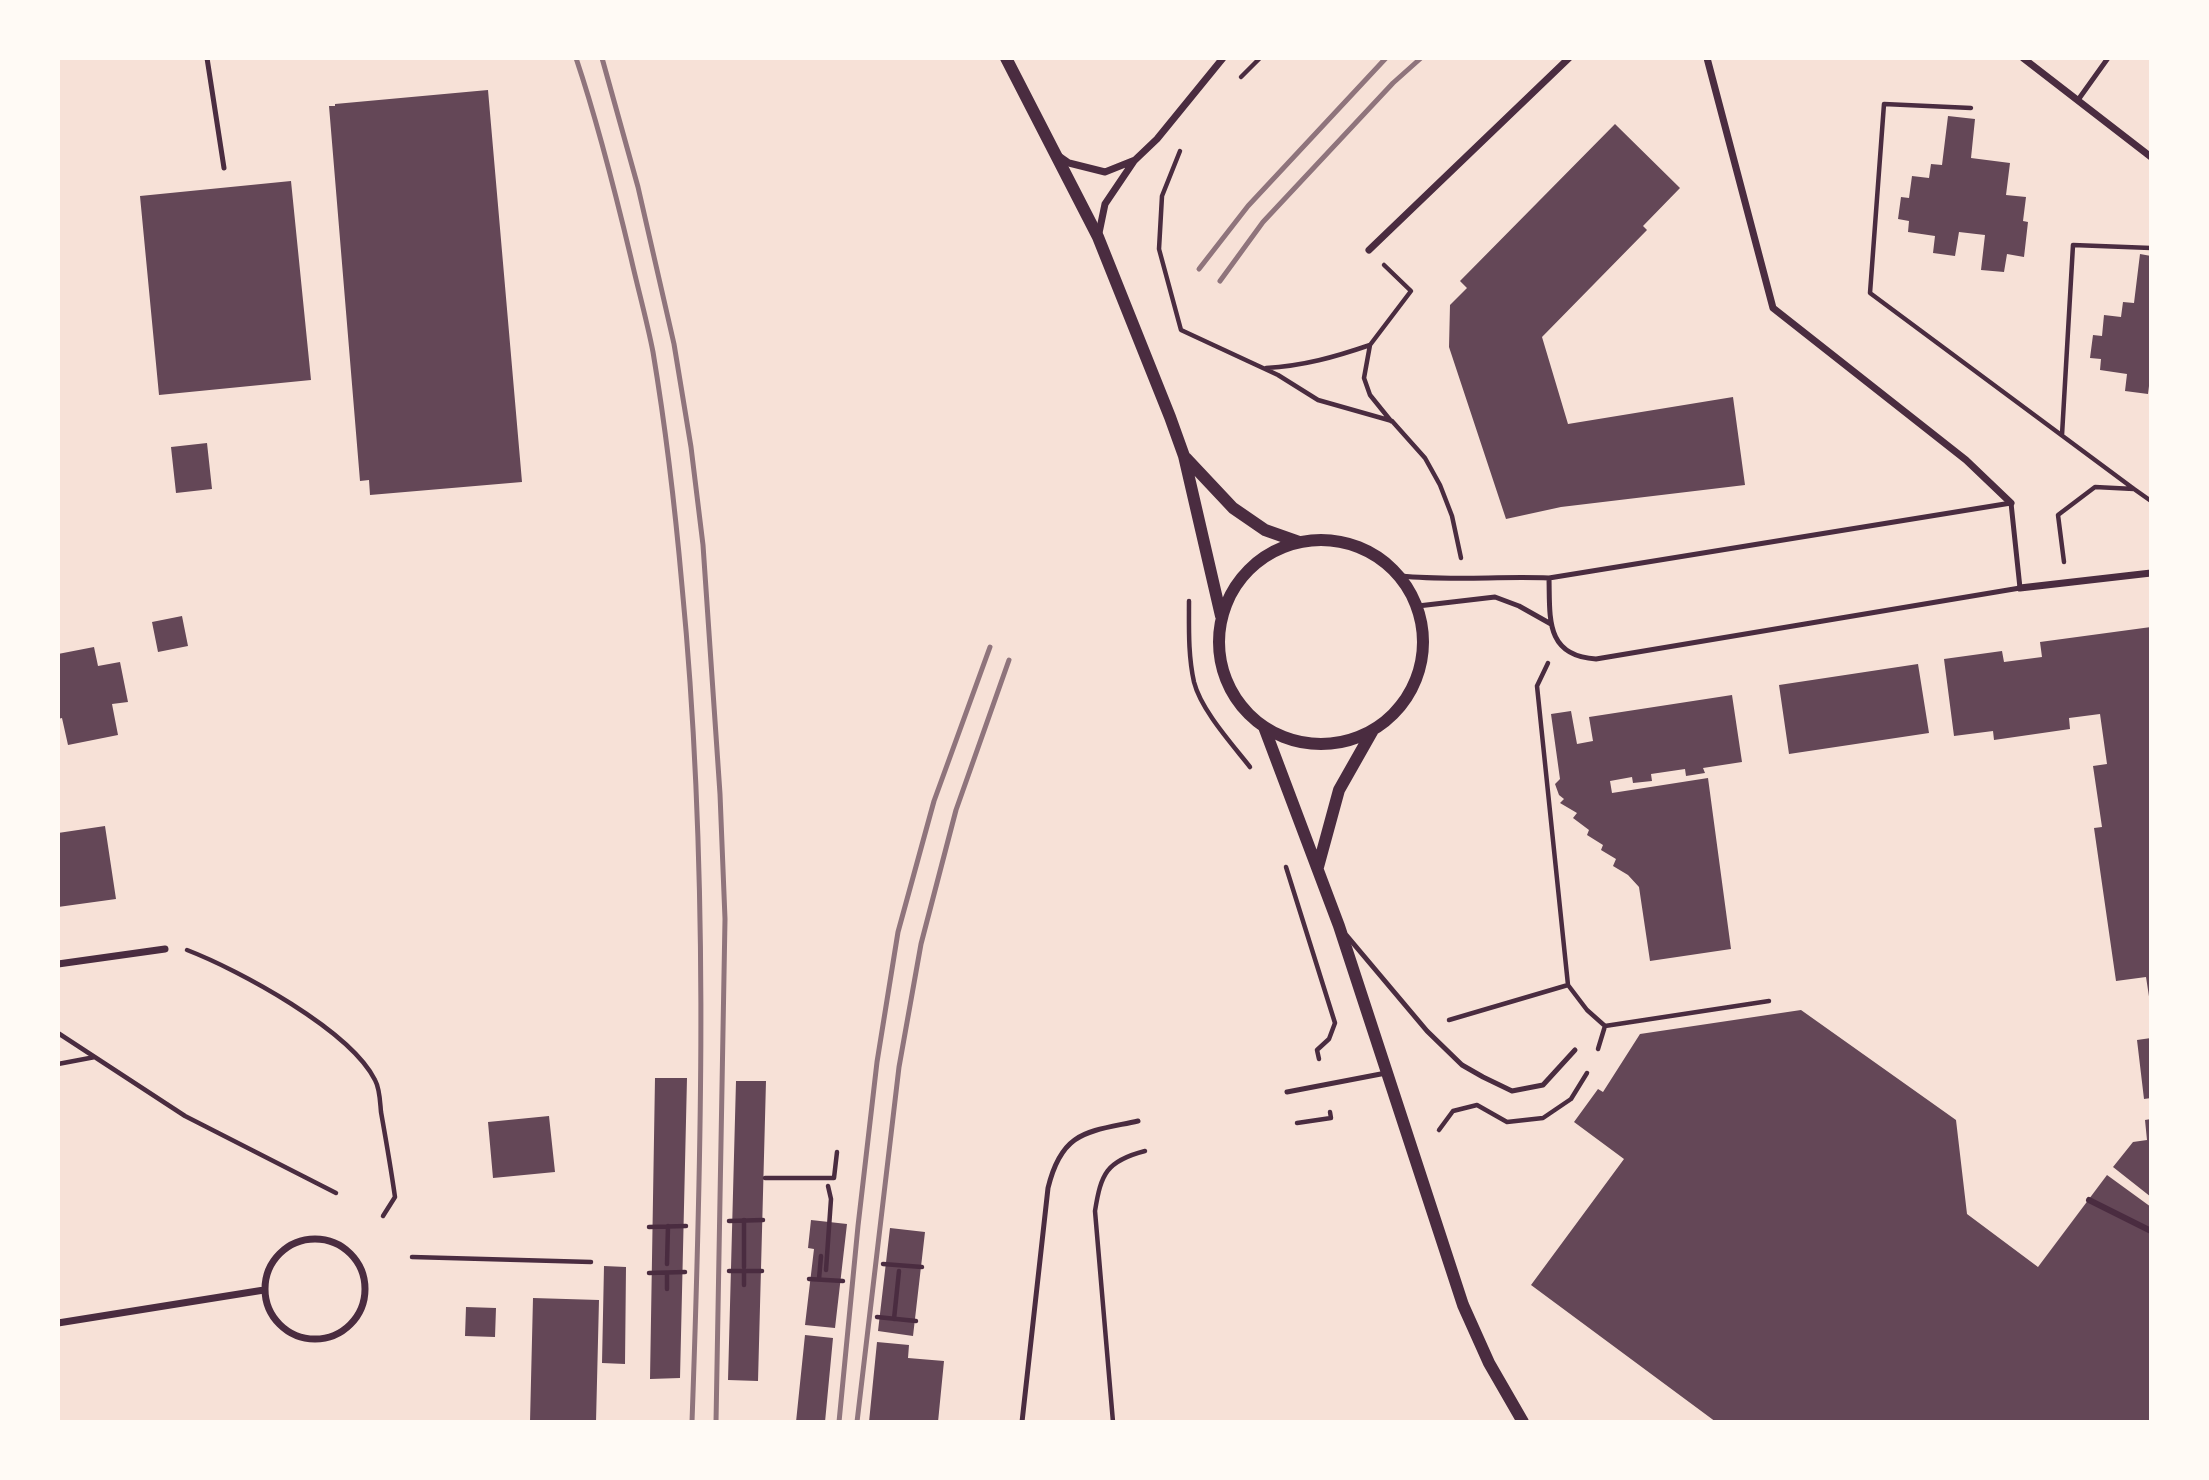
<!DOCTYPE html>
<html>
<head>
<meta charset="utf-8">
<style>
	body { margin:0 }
	#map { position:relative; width:2209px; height:1480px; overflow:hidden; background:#f7e1d7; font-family:Montserrat,sans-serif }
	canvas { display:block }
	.frame { position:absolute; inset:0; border:60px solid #fffaf5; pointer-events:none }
</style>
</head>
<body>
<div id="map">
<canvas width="2209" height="1480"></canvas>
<div class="frame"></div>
</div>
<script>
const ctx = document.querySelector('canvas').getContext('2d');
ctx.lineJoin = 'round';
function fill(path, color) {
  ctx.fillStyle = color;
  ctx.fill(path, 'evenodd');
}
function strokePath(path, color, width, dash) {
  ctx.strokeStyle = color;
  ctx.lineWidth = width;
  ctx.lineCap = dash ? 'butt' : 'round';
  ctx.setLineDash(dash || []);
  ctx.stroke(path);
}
fill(new Path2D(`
	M 488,90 L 522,482 L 370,495 L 369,480 L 360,481 L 329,106 L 335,106 L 335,104 Z
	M 1948,116 L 1975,119 L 1971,158 L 2010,163 L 2006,195 L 2026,197 L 2023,221 L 2028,222 L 2024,257 L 2007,254 L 2004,272 L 1981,270 L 1985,235 L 1959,232 L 1955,256 L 1933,253 L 1935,236 L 1908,232 L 1909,221 L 1898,219 L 1901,197 L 1909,198 L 1912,176 L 1929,178 L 1931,164 L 1942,165 Z
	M 1615,124 L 1680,188 L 1643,226 L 1647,230 L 1542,337 L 1568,424 L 1733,397 L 1745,485 L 1561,507 L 1506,519 L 1449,347 L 1450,305 L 1467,288 L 1460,281 Z
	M 291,181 L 311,380 L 159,395 L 140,196 Z
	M 2140,254 L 2151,256 L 2151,370 L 2148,394 L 2125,391 L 2127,374 L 2100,370 L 2101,359 L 2090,358 L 2093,335 L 2102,336 L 2104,315 L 2121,317 L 2123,302 L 2134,303 Z
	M 207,443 L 212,489 L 176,493 L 171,447 Z
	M 182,616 L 188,646 L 158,652 L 152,622 Z
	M 2151,627 L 2151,1003 L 2150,1003 L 2146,977 L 2116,981 L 2094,828 L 2102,827 L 2093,766 L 2107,764 L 2100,714 L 2069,718 L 2070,729 L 1994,740 L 1993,731 L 1954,736 L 1944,659 L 2002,651 L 2004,662 L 2042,657 L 2040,642 Z
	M 94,647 L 98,666 L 120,662 L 128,702 L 112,704 L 118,735 L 68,745 L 62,718 L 58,719 L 58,654 Z
	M 1918,664 L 1929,733 L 1789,754 L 1779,685 Z
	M 1732,695 L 1742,762 L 1703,768 L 1705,773 L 1686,776 L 1685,769 L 1651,774 L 1652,781 L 1633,783 L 1632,777 L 1610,781 L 1612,793 L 1708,778 L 1731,949 L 1650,961 L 1639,887 L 1628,875 L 1613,866 L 1616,859 L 1601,850 L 1603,845 L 1587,835 L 1589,830 L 1573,818 L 1577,813 L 1560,803 L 1564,799 L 1559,795 L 1555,784 L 1560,779 L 1551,714 L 1571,711 L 1577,744 L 1593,741 L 1589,717 Z
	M 105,826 L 116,899 L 58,907 L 58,833 Z
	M 1801,1010 L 1956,1120 L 1967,1214 L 2038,1267 L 2107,1175 L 2151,1207 L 2151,1422 L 1716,1422 L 1531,1285 L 1624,1159 L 1574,1122 L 1598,1089 L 1603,1092 L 1640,1034 Z
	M 2151,1038 L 2151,1098 L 2144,1099 L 2137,1040 Z
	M 655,1078 L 687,1078 L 680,1378 L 650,1379 Z
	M 736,1081 L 766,1081 L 758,1381 L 728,1380 Z
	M 549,1116 L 555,1172 L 493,1178 L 488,1122 Z
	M 2151,1119 L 2151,1197 L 2113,1167 L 2133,1142 L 2147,1140 L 2145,1120 Z
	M 811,1220 L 847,1224 L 835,1328 L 805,1325 L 814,1249 L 808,1248 Z
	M 890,1228 L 925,1232 L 913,1336 L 878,1331 Z
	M 604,1266 L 626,1267 L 625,1364 L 602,1363 Z
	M 533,1298 L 599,1300 L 596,1422 L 530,1422 Z
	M 466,1307 L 496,1308 L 495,1337 L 465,1336 Z
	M 805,1335 L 833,1338 L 825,1422 L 796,1422 Z
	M 877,1342 L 909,1345 L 908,1358 L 944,1361 L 938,1422 L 869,1422 Z`), '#644757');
strokePath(new Path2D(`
	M 1241,77 L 1260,58
	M 1971,108 L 1884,104 L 1870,293 L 2134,489
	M 1180,151 L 1162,196 L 1159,249 L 1181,330 L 1278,375 L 1318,400 L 1392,421 L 1425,458 L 1440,485 L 1452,516 L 1461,558
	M 1384,265 L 1411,291 L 1370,345 L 1364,378 L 1370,395 L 1391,421
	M 1266,368 C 1303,366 1335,357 1370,345
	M 2062,435 L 2073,245 L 2151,248
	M 2064,562 L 2058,515 L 2095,487 L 2134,489 L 2151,501
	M 1189,601 C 1189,628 1188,655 1194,682 C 1201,710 1232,744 1250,767
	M 1548,663 L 1537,686 L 1568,985 L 1587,1010 L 1605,1026 L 1769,1001
	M 1286,867 L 1335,1023 L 1329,1039 L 1317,1050 L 1319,1059
	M 187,950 C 239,970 350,1030 375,1080 C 380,1089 380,1102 381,1112 C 386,1140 391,1169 395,1197 L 383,1216
	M 1449,1020 L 1568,985
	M 58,1033 L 185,1116 L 336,1193
	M 1598,1049 L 1605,1026
	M 58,1064 L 95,1057
	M 1297,1123 L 1331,1118 L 1330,1112
	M 1439,1130 L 1453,1111 L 1477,1105 L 1507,1122 L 1543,1118 L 1571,1099 L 1587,1073
	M 765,1178 L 834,1178 L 837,1152
	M 744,1220 L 744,1267
	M 729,1221 L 763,1220
	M 649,1227 L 686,1226
	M 412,1257 L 591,1262
	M 667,1264 L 668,1226
	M 883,1264 L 922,1267
	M 826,1270 L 831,1199 L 828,1186
	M 729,1271 L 762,1271
	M 649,1273 L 685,1272
	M 809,1279 L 843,1281
	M 819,1279 L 821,1256
	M 744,1285 L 744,1272
	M 667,1289 L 667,1273
	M 877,1317 L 916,1321
	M 894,1319 L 899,1271
	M 1113,1422 L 1095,1211 C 1101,1174 1106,1161 1145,1151`), '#4a2c40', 4.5);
strokePath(new Path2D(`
	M 207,58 L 224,168
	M 2078,100 L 2108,58
	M 1401,576 C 1450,581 1500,576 1549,578 L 2011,503 L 2020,588 L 1596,659 C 1545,656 1550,618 1549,578
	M 1418,606 L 1495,597 L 1519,606 L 1551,624
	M 1347,936 L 1427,1031 L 1462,1065 L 1483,1077 L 1512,1091 L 1543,1085 L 1575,1050
	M 1287,1092 L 1386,1073
	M 1022,1422 L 1048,1188 C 1062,1130 1088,1132 1138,1121`), '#4a2c40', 5);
strokePath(new Path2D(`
	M 2089,1200 L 2151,1231`), '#4a2c40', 6);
strokePath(new Path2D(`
	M 1707,58 L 1773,308 L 1966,460 L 2011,503
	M 2023,58 L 2151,157
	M 1059,156 L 1069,163 L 1105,172 L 1135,160 L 1157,139 L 1223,58
	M 1099,233 L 1105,204 L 1134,161
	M 1369,250 L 1569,58
	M 2020,588 L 2151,573
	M 58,964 L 165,949
	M265 1289a50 50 0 1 1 100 0a50 50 0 1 1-100 0Z
	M 58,1323 L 264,1290`), '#4a2c40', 7);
strokePath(new Path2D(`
	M 1006,58 L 1098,237 L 1170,417 L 1184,456 L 1221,616
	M 1186,458 L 1233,508 L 1265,530 L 1299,542
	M1219 642a102 102 0 1 1 204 0a102 102 0 1 1-204 0Z
	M 1264,727 L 1339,926 L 1463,1305 L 1489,1363 L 1523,1422
	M 1318,867 L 1339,790 L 1373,730`), '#4a2c40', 12);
strokePath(new Path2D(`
	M 576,58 C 598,123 615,191 631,258 C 638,289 647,321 653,352 C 666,430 675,507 682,586 C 709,864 702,1143 692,1422
	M 602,58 L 638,187 L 674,344 L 691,447 L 703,545 L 720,794 L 725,919 L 716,1422
	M 1199,269 L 1248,206 L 1386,58
	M 1220,281 L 1263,222 L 1393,83 L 1421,58
	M 839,1422 L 858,1226 L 877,1062 L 898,932 L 934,801 L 990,647
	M 857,1422 L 899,1067 L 921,944 L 956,810 L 1009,660`), '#8f747c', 5);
</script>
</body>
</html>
